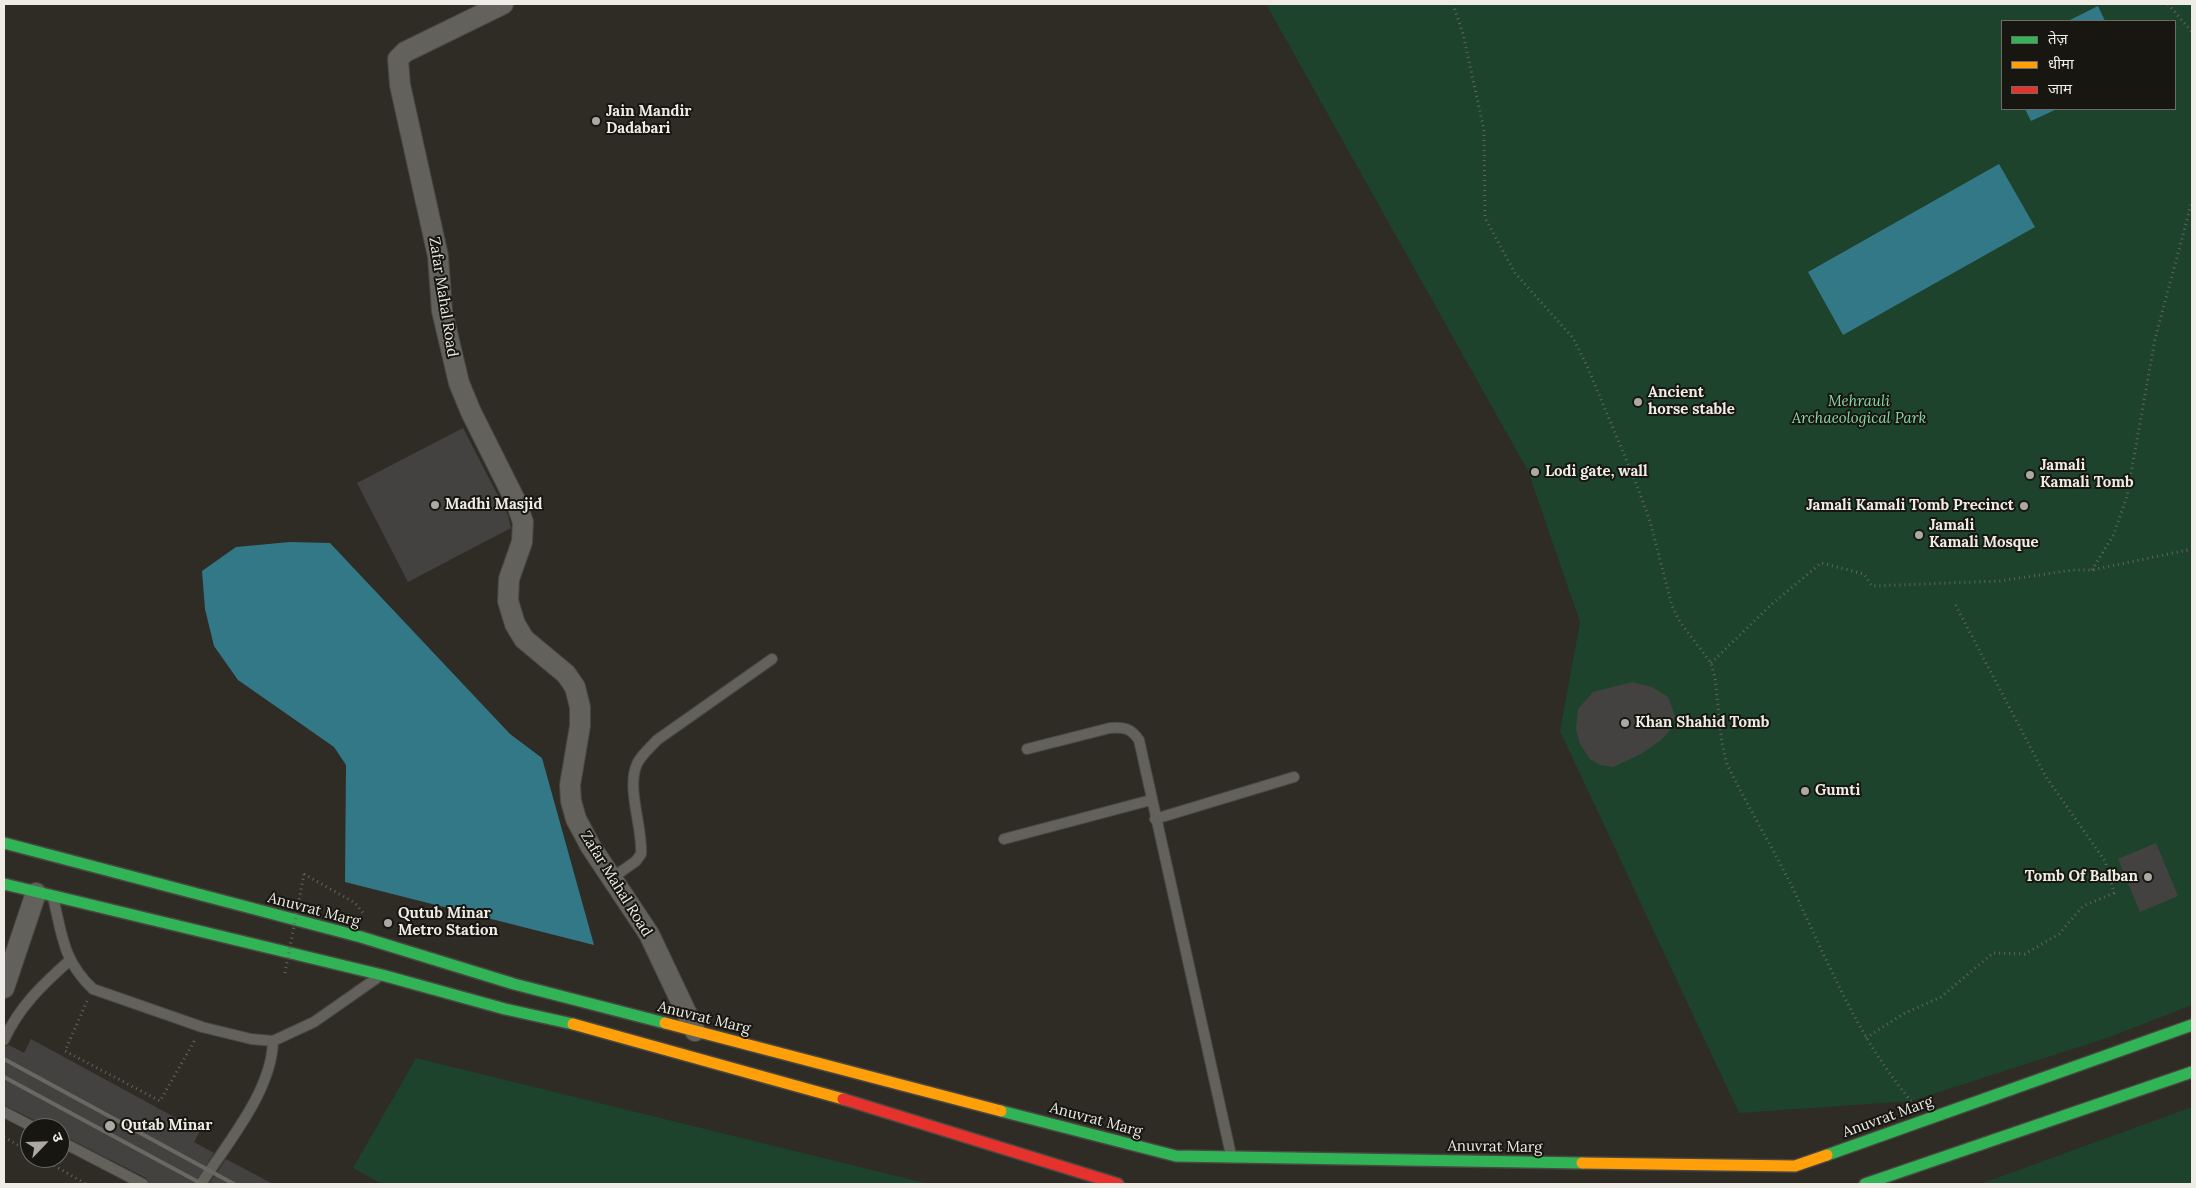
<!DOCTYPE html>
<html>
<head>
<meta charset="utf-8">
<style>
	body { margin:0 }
	#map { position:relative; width:2196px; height:1188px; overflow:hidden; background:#2e2c24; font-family:Lora,"Noto Sans Devanagari",serif }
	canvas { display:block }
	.frame { position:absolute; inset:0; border:5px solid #eeece4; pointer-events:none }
	.legend { position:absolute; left:2001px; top:20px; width:175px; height:90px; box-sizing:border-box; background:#171610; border:1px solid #6d6c65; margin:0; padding:6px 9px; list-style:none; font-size:15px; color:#eeece4 }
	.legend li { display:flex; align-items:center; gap:10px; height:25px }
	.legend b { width:25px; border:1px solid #6d6c65 }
	.north { position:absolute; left:20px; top:1118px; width:50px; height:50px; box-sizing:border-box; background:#171610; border:1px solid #6d6c65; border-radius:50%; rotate:66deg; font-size:14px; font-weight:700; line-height:20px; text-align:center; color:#eeece4 }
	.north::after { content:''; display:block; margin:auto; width:18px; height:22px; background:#aba9a1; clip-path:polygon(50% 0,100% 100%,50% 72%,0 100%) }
</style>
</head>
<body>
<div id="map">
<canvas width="2196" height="1188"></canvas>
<div class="frame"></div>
<ul class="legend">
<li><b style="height:6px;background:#30b455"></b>तेज़</li>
<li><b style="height:6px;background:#ff9f0a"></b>धीमा</li>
<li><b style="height:6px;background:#e5322d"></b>जाम</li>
</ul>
<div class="north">उ</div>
</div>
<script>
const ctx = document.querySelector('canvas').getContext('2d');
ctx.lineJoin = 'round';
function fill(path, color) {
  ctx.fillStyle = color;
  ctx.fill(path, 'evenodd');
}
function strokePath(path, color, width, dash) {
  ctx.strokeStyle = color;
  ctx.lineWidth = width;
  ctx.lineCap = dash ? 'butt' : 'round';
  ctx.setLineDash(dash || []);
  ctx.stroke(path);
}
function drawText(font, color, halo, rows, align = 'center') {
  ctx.font = font + ' Lora,serif';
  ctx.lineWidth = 4;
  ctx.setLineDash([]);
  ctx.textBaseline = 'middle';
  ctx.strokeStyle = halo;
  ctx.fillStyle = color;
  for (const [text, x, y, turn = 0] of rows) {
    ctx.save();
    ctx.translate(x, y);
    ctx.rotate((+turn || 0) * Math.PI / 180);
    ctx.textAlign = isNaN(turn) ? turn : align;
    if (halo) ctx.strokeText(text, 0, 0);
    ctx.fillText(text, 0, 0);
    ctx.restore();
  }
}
fill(new Path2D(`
	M 1266,4 L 2192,4 L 2192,1005 L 2110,1037 L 1911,1101 L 1739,1113 L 1560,731 L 1580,622 L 1528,471 ZM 2002,21 L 2175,21 L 2175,109 L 2002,109 Z
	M 416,1058 L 929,1184 L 382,1184 L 353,1168 Z
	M 2192,1107 L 2192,1184 L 1980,1184 Z`), '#1d432c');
fill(new Path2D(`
	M 2098,6 L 2105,21 L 2068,21 Z
	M 2025,109 L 2057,109 L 2031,121 Z
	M 1999,164 L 2035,227 L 1843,335 L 1808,272 Z
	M 290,542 L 330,543 L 510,734 L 542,758 L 594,945 L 345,882 L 346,765 L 334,747 L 238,680 L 214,646 L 205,609 L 202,571 L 236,547 Z`), '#337887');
fill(new Path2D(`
	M 463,428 L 508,515 L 511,528 L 408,582 L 357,483 Z
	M 1632,682 L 1652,687 L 1668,697 L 1675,716 L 1670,730 L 1661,740 L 1641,754 L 1613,767 L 1600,765 L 1590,759 L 1580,744 L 1576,729 L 1578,709 L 1593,692 Z
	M 2156,843 L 2178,896 L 2140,912 L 2118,859 Z
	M 31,1039 L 200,1131 L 194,1142 L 214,1153 L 194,1184 L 150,1184 L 146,1178 L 60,1134 L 60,1128 L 44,1128 L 38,1122 L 4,1105 L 4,1047 L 9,1045 L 24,1053 Z
	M 226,1159 L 273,1184 L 209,1184 Z`), '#444241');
const lane = new Path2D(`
	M 1027,749 L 1110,728 C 1124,727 1131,728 1139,740 L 1231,1155
	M 1155,819 L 1294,777
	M 1004,839 L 1151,800
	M 612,878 L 636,861 L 641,854 C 643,828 626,788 637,764 C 641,755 650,748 657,740 L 772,659
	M 53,897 C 62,935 63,961 93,989 L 202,1027 L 251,1039 L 273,1041 L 314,1022 L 377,978
	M 4,1040 C 19,1007 42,985 69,961
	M 4,1112 L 35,1128
	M 60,1141 L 143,1184
	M 201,1184 C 227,1143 272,1091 273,1041`);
const street = new Path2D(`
	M 503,4 L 405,52 L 398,59 L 400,85 L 438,256 L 442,311 L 459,383 L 471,412 L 516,502 L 523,522 L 522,542 L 509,579 L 508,601 L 515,624 L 524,639 L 566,674 L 575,687 L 580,707 L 580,726 L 570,785 L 571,801 L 576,819 L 591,847 L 649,934 L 695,1031
	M 4,988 L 36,893`);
const fast = new Path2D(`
	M 4,843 L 361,937 L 514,984 L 665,1023
	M 4,884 L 382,975 L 505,1009 L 573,1024
	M 1001,1111 L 1176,1156 L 1582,1163
	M 1827,1155 L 2192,1025
	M 1865,1184 L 2192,1072`);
const slow = new Path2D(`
	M 665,1023 L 1001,1111
	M 573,1024 L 843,1099
	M 1582,1163 L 1795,1166 L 1827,1155`);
const jam = new Path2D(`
	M 843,1099 L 1118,1184`);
strokePath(lane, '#494741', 12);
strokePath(street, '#494741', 22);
strokePath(fast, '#494741', 14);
strokePath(slow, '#494741', 14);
strokePath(jam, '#494741', 14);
strokePath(new Path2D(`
	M 1453,4 L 1463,34 L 1484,130 L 1485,218 L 1515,273 L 1573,338 L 1587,366 L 1636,483 L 1650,521 L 1672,606 L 1680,622 L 1711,663 L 1715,678 L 1722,743 L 1727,764 C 1750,812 1779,857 1801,906 C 1833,974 1862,1043 1911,1101
	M 2168,4 L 2192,32
	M 2092,570 L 2114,534 L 2127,496 L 2155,339 L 2192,201
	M 1711,663 L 1772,604 L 1821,563 L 1864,574 L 1872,586 L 2000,581 L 2072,570 L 2092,570 L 2192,549
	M 304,874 L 355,903 L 365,915
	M 87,1001 L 65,1051 L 160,1101 L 196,1038
	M 1866,1038 L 1903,1014 L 1941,997 L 1993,953 L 2025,954 L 2059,934 L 2083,906 L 2114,893 L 2105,861 L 2046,777 L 1955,604
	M 4,1137 L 30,1152
	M 41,1158 L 86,1184`), '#65645f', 3, [1, 4]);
strokePath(lane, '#62615b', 10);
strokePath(street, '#62615b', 20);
strokePath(fast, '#30b455', 11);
strokePath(slow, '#ff9f0a', 11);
strokePath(jam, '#e5322d', 11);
strokePath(new Path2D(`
	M 4,1059 L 234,1184
	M 4,1077 L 202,1184`), '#696862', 4);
strokePath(new Path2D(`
	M 285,973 L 304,874`), '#65645f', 3, [1, 4]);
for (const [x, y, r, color] of [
	[596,121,5,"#aba9a1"],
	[1638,402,5,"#aba9a1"],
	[1535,472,5,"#aba9a1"],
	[2030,475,5,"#aba9a1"],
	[435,505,5,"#aba9a1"],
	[2024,506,5,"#aba9a1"],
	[1919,535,5,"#aba9a1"],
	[1625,723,5,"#aba9a1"],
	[1805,791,5,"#aba9a1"],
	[2148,877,5,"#aba9a1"],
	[388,923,5,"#aba9a1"],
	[110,1126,6,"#aba9a1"]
]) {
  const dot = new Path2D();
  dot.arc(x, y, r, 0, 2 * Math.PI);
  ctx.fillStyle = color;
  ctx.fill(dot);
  strokePath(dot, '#171610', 2);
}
drawText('bold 15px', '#eeece4', '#171610', [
	["Jain Mandir",606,112],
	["Dadabari",606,129],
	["Ancient",1648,393],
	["horse stable",1648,410],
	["Jamali",2040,466],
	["Kamali Tomb",2040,483],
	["Lodi gate, wall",1545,472],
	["Madhi Masjid",445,505],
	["Jamali Kamali Tomb Precinct",2014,506,"right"],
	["Jamali",1929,526],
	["Kamali Mosque",1929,543],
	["Khan Shahid Tomb",1635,723],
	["Gumti",1815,791],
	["Tomb Of Balban",2138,877,"right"],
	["Qutub Minar",398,914],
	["Metro Station",398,931],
	["Qutab Minar",121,1126]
], 'left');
drawText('15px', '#eeece4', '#171610', [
	["Zafar Mahal Road",443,297,81],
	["Zafar Mahal Road",616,884,58],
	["Anuvrat Marg",314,910,15],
	["Anuvrat Marg",704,1018,14],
	["Anuvrat Marg",1888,1117,-20],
	["Anuvrat Marg",1096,1120,15],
	["Anuvrat Marg",1495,1147,1]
]);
drawText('italic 15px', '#88d9a6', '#171610', [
	["Mehrauli",1859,402],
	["Archaeological Park",1859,419]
]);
</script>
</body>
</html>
